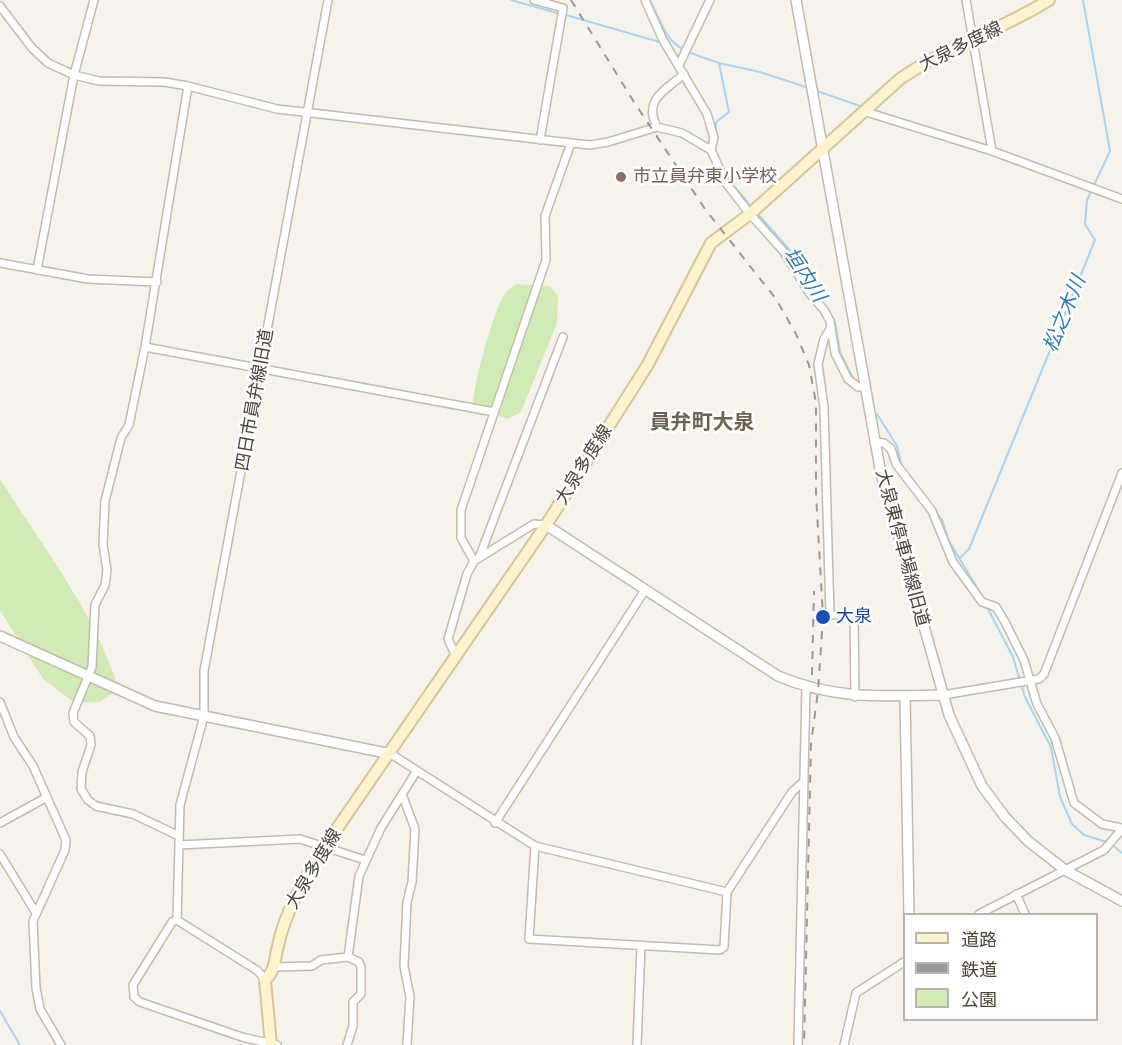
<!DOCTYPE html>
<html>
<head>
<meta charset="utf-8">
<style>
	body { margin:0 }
	#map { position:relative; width:1122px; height:1045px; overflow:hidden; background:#f6f3ec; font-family:"Noto Sans","Noto Sans JP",sans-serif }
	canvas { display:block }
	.legend { position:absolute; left:903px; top:913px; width:195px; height:108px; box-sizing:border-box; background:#fff; border:2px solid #b7b4b0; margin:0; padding:8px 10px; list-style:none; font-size:18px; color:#4b4439 }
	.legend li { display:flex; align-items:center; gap:12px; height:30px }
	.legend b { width:30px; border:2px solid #b7b4b0 }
</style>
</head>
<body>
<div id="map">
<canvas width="1122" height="1045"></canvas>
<ul class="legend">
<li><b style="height:8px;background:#fff3cd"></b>道路</li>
<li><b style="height:8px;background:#9a9a9a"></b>鉄道</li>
<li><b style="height:16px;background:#d2eab5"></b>公園</li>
</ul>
</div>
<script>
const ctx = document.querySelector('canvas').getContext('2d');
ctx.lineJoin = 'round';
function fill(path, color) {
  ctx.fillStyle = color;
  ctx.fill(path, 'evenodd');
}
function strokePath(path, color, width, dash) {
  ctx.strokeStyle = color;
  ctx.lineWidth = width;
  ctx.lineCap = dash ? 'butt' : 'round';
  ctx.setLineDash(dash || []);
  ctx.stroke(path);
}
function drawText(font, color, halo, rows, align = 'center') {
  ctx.font = font + ' "Noto Sans","Noto Sans JP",sans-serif';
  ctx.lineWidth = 5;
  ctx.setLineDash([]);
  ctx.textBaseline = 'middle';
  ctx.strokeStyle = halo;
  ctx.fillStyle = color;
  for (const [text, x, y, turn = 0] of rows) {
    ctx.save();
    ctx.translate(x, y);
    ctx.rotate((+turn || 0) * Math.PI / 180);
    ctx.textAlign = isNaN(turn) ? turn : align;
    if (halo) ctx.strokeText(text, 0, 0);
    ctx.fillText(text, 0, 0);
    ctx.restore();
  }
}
fill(new Path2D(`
	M 517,284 L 550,286 L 558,296 L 557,323 L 521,412 L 508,419 L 480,410 L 473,402 C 475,381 494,307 506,292 C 508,289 514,286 517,284 Z
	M 0,479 C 41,544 97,616 119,690 L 99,702 L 75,703 L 43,679 L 0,610 Z`), '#d2eab5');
strokePath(new Path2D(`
	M 511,0 L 557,13
	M 650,0 C 671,46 670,47 719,63 L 729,112 L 716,122 L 716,135
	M 566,15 L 663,43
	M 719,63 L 760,72 L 809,88
	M 817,91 L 863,107
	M 871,109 L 885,114
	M 934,129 L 988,146
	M 994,148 L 1033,163
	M 728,179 L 750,205
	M 757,213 L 795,256 L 802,275
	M 810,287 L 817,297
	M 831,316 L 835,322 L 840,352 L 852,376
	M 877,414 L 897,446 L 902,467
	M 936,513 L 942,520 L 949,541 L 985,601
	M 961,557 L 969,549 L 1095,240 L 1085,224 L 1087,200 L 1110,151 L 1083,0
	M 987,607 L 1013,657 L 1025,697 L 1051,747 L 1060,797 L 1072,824 L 1084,835 L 1110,843 L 1122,853
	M 0,1011 L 20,1045`), '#a9d4f2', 2);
const minor = new Path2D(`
	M 534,0 L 563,8 L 540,140
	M 645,0 L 663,40 L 707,114 L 714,138 L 711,150 L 726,183 L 750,214 L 784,252 L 810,294 L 824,310 L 830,321 L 835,353 L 848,379 L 858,387 L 865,387
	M 966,0 L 992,151
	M 0,6 L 32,48 L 48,63 L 74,75 L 99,81 L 164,82 L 188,86 L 277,109 L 571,143 L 590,145 L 608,142 L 657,127 L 682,133 L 711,150
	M 679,65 L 710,0
	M 863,111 L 992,151 L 1122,199
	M 657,127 C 643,100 664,91 684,74
	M 0,263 L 88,279 L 157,282
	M 37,270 L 74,75 L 94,0
	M 830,329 L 824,339 L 818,364 L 824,407 L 830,615 L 854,615 L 855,697
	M 145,347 L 494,412
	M 874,442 L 884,443 L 891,449 L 896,464 L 932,511 L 953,562 L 982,602 L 996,607 L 1005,622 L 1024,660 L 1037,704 L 1055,738 L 1074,803 L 1102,824 L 1122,828
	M 479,558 L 563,337
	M 474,561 L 461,538 L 461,510 L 546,260 L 545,216 L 571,143
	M 456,656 L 448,639 L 467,574 L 474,561 L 534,524 L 546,525
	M 943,695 L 1039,679 L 1044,674 L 1122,473
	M 0,702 L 14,737 L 33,766 L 66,840 L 65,850 L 33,921 L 36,988 L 40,1009 L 61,1045
	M 391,754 L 535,846 L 727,892
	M 402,794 L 415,829 L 412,882 L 407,902 L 404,966 L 410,997 L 407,1045
	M 0,823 L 47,797
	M 495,823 L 645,590
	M 179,836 L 133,814 L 96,806 L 88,800 L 81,789 L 82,772 L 91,745 L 90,736 L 74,722 L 73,713 L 92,667 L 95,605 L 105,585 L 107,570 L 103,545 L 105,501 L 121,438 L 129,425 L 145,347 L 188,86
	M 179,845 L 300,839 L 365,860
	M 535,846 L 529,939 L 720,950 L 724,947 L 727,892 L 792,792 L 802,783
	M 0,854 L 36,913
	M 1016,894 L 1025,914
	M 979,914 L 1104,850 L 1122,829
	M 177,920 L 172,922 L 133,985 L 134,997 L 140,1002 L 242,1037 L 277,1045
	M 348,957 L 359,876 L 381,828 L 416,772
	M 275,967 L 312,966 L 321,960 L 348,957 L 359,962 L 361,967 L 361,994 L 353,1002 L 353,1026 L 347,1045
	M 265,980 L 258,971 L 177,920 L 180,805 L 204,716 L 204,671 L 328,0
	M 637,1045 L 641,946
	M 798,1045 L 806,688
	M 844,1045 L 856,993 L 904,962`);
const tertiary = new Path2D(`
	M 796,0 L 881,474 L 949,715 L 982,786 L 1005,817 L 1028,841 L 1065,870 L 1122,901
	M 546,525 L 778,676 C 835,700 883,696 943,695
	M 0,636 L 155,706 L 391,754
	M 905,696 L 909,914`);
const secondary = new Path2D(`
	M 271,1045 L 265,980 C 276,970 274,960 278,946 C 286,908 305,879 325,846 L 546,525 L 647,366 L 711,243 L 750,214 L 900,79 C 946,47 1001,30 1049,0`);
strokePath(minor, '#c2bbae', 10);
strokePath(tertiary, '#c2bbae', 12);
strokePath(secondary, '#d6c79b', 14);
strokePath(minor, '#fff', 7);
strokePath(tertiary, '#fff', 9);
strokePath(secondary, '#fff3cd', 10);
strokePath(new Path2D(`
	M 571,0 L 634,102 L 705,209 L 776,299 L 796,334 L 809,365 L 816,403 L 816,494 L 823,617 L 818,691 L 811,744 L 804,1045
	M 812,675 L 814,591`), '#9a9a9a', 2, [8, 8]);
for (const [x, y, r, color] of [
	[621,177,6,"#8d6e63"],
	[823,617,8,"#1a4fb4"]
]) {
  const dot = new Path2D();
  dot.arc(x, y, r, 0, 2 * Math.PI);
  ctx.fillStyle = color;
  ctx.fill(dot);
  strokePath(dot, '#fff', 2);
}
drawText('18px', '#4b4439', '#fff', [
	["大泉多度線",961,47,-26],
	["四日市員弁線旧道",255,400,-80],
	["大泉多度線",584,465,-58],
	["大泉東停車場線旧道",902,548,75],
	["大泉多度線",314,869,-59]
]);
drawText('18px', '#785e54', '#fff', [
	["市立員弁東小学校",633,177]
], 'left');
drawText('18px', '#164399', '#fff', [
	["大泉",836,617]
], 'left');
drawText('italic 20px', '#2e7ab2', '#fff', [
	["垣内川",804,275,57],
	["松之木川",1065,314,-68]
]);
drawText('bold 21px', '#6e6250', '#fff', [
	["員弁町大泉",702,423]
]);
</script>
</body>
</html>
